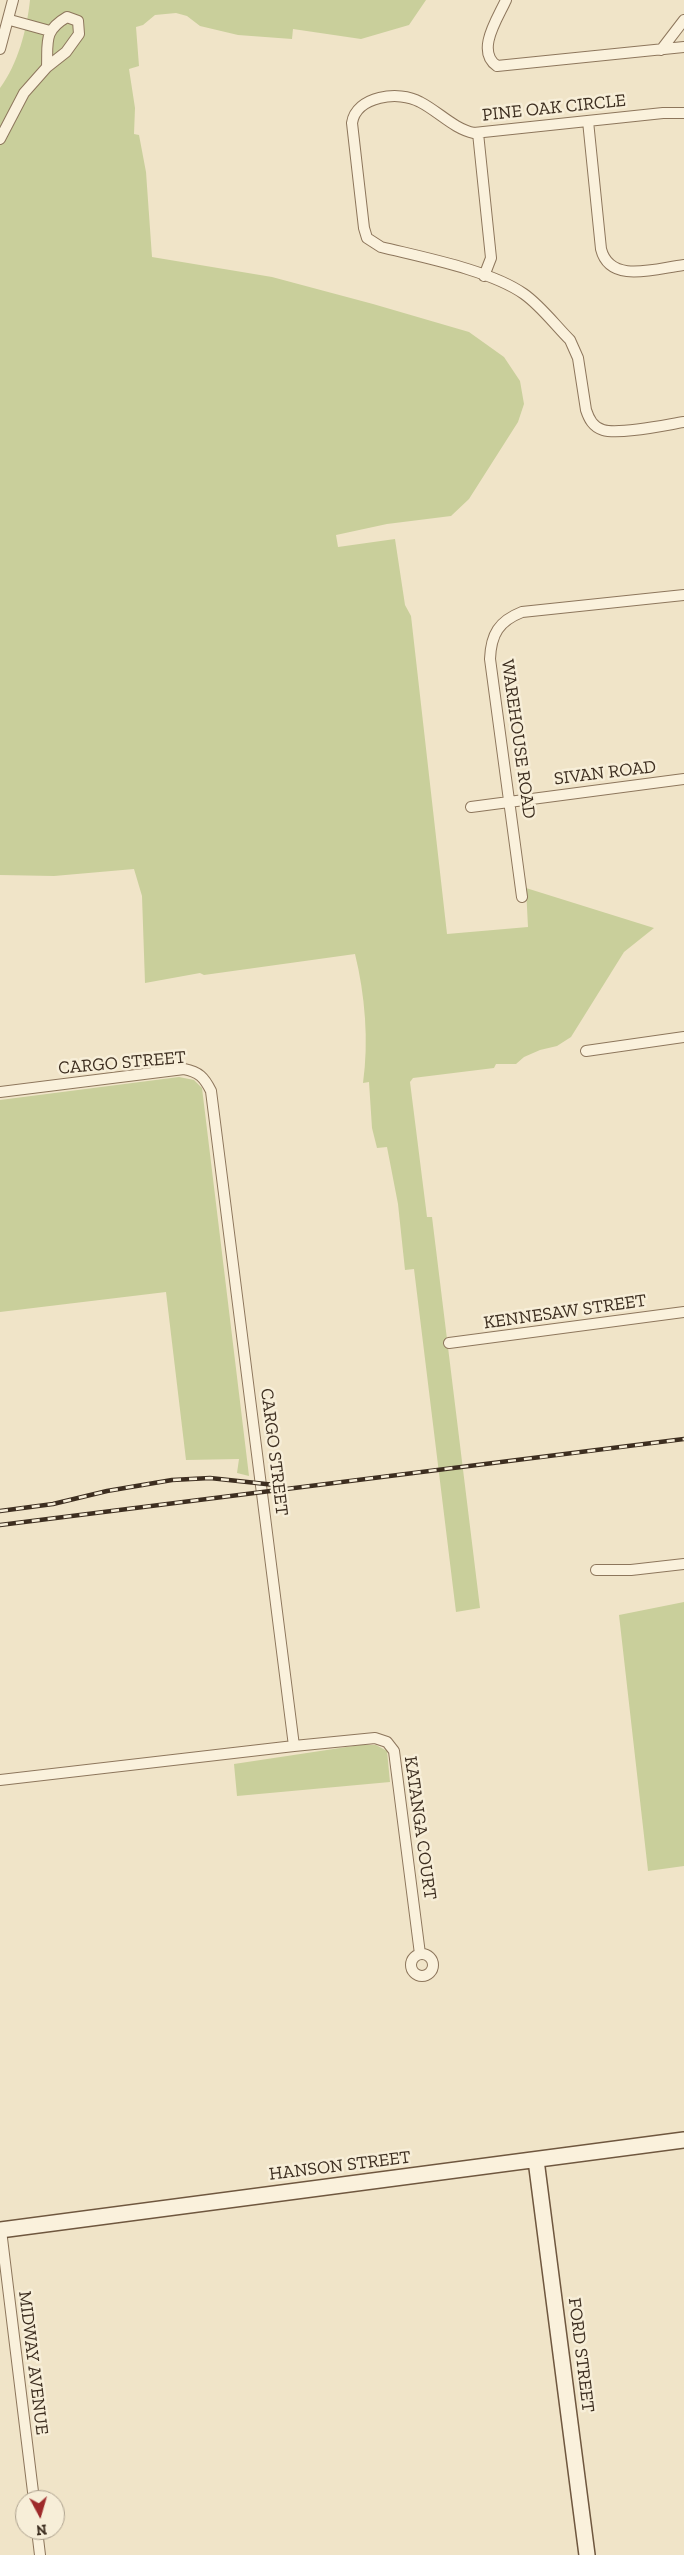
<!DOCTYPE html>
<html>
<head>
<meta charset="utf-8">
<style>
	body { margin:0 }
	#map { position:relative; width:684px; height:2555px; overflow:hidden; background:#f0e4c8; font-family:"Zilla Slab",serif }
	canvas { display:block }
	.north { position:absolute; left:15px; top:2490px; width:50px; height:50px; box-sizing:border-box; background:#f7eed8; border:1px solid #ada18e; border-radius:50%; rotate:174deg; font-size:14px; font-weight:700; line-height:20px; text-align:center; color:#3d2e20 }
	.north::after { content:''; display:block; margin:auto; width:18px; height:22px; background:#9e2a2b; clip-path:polygon(50% 0,100% 100%,50% 72%,0 100%) }
</style>
</head>
<body>
<div id="map">
<canvas width="684" height="2555"></canvas>
<div class="north">N</div>
</div>
<script>
const ctx = document.querySelector('canvas').getContext('2d');
ctx.lineJoin = 'round';
function fill(path, color) {
  ctx.fillStyle = color;
  ctx.fill(path, 'evenodd');
}
function strokePath(path, color, width, dash) {
  ctx.strokeStyle = color;
  ctx.lineWidth = width;
  ctx.lineCap = dash ? 'butt' : 'round';
  ctx.setLineDash(dash || []);
  ctx.stroke(path);
}
function drawText(font, color, halo, rows, align = 'center') {
  ctx.font = font + ' "Zilla Slab",serif';
  ctx.lineWidth = 5;
  ctx.setLineDash([]);
  ctx.textBaseline = 'middle';
  ctx.strokeStyle = halo;
  ctx.fillStyle = color;
  for (const [text, x, y, turn = 0] of rows) {
    ctx.save();
    ctx.translate(x, y);
    ctx.rotate((+turn || 0) * Math.PI / 180);
    ctx.textAlign = isNaN(turn) ? turn : align;
    if (halo) ctx.strokeText(text, 0, 0);
    ctx.fillText(text, 0, 0);
    ctx.restore();
  }
}
fill(new Path2D(`
	M 30,0 L 426,0 L 409,25 L 361,39 L 293,29 L 292,39 L 238,35 L 200,26 L 187,16 L 176,13 L 155,15 L 143,25 L 136,27 L 139,66 L 129,69 L 135,108 L 134,134 L 139,135 L 146,172 L 152,257 L 272,277 L 373,304 L 469,332 L 504,357 L 520,381 L 524,404 L 518,422 L 469,499 L 451,516 L 387,524 L 336,535 L 338,547 L 395,539 L 405,605 L 411,616 L 447,934 L 528,927 L 526,888 L 654,928 L 624,952 L 571,1037 L 557,1046 L 540,1050 L 524,1057 L 516,1064 L 496,1064 L 494,1068 L 413,1078 L 410,1082 L 427,1217 L 432,1217 L 480,1608 L 456,1612 L 414,1269 L 405,1270 L 398,1204 L 387,1147 L 377,1148 L 372,1128 L 369,1082 L 363,1083 C 369,1041 365,995 355,954 L 204,975 L 200,973 L 145,983 L 142,896 L 134,869 L 54,876 L 0,875 L 0,88 C 18,64 27,29 30,0 Z
	M 179,1077 L 194,1080 L 202,1088 L 249,1476 L 237,1473 L 239,1459 L 186,1460 L 166,1292 L 0,1312 L 0,1100 Z
	M 684,1602 L 684,1866 L 648,1871 L 619,1615 Z
	M 360,1745 L 376,1745 L 387,1751 L 390,1782 L 237,1796 L 234,1764 Z`), '#c9cf9b');
const street = new Path2D(`
	M 506,0 C 498,18 475,51 497,66 L 684,47
	M 10,20 L 50,31
	M 0,49 L 13,0
	M 661,50 L 684,20
	M 684,113 L 663,113 L 474,133 C 454,129 438,111 420,102 C 399,90 356,96 352,123 L 364,228 L 367,238 L 381,247 C 421,257 490,270 524,294 C 541,306 555,325 570,340 L 578,358 L 586,410 C 589,419 593,427 603,430 C 619,435 665,425 684,422
	M 588,121 L 601,249 C 610,285 657,268 684,265
	M 478,133 L 491,258 L 484,276
	M 0,139 L 24,93 L 47,67 L 66,52 L 79,34 L 78,21 L 67,17 C 43,31 48,42 47,67
	M 471,807 L 684,779
	M 522,897 L 490,659 C 491,634 499,621 522,612 L 684,595
	M 586,1051 L 684,1037
	M 0,1092 L 184,1069 C 199,1072 204,1077 211,1091 L 294,1746 L 0,1780
	M 449,1343 L 684,1312
	M 596,1570 L 631,1570 L 684,1564
	M 294,1746 L 375,1738 L 387,1742 L 394,1751 L 420,1954
	M411 1965a11 11 0 1 1 22 0a11 11 0 1 1-22 0Z
	M 1,2230 L 34,2500
	M 37,2530 L 40,2555`);
const secondary = new Path2D(`
	M 536,2160 L 587,2555
	M 0,2230 L 684,2140`);
strokePath(street, '#8d765c', 12);
strokePath(secondary, '#6f573f', 18);
strokePath(street, '#faf1dc', 10);
strokePath(secondary, '#faf1dc', 15);
const rail = new Path2D(`
	M 0,1511 L 53,1504 L 107,1491 L 172,1480 L 210,1478 L 275,1485
	M 0,1525 L 684,1439`);
strokePath(rail, '#3d2e20', 4.5);
strokePath(rail, '#f7eed8', 2.5, [8]);
drawText('18px', '#3d2e20', '#f7eed8', [
	["PINE OAK CIRCLE",554,108,-6],
	["WAREHOUSE ROAD",518,739,82],
	["SIVAN ROAD",605,773,-7],
	["CARGO STREET",122,1063,-5],
	["KENNESAW STREET",565,1312,-8],
	["CARGO STREET",274,1452,83],
	["KATANGA COURT",420,1828,82],
	["HANSON STREET",340,2166,-7],
	["FORD STREET",581,2355,83],
	["MIDWAY AVENUE",33,2363,83]
]);
</script>
</body>
</html>
